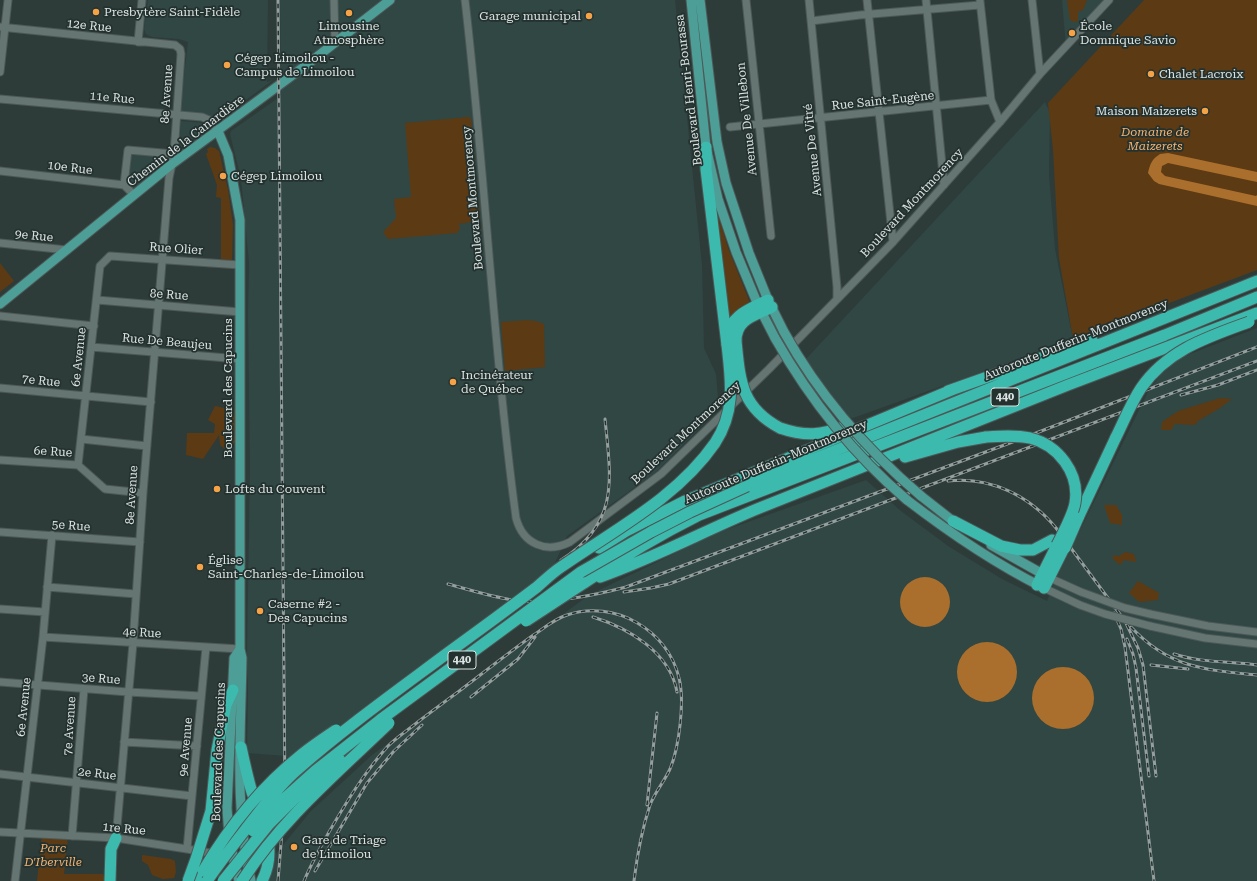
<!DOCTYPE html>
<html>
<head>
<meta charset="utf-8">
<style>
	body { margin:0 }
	canvas { display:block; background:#2d3b39 }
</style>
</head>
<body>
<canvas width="1257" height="881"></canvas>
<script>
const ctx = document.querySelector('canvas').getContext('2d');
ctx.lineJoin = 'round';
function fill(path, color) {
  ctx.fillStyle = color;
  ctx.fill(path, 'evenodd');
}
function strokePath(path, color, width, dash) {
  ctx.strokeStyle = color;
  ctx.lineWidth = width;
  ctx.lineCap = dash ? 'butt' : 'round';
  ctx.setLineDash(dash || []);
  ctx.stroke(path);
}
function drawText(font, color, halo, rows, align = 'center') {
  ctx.font = font + ' "Roboto Serif",serif';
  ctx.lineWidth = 3.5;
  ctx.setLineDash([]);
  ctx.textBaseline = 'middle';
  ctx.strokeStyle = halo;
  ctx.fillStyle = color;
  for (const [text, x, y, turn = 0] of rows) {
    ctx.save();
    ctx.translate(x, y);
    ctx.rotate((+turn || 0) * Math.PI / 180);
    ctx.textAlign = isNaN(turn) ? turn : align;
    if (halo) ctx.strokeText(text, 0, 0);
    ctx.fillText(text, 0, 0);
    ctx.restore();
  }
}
fill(new Path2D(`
	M 148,0 L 268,0 L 267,82 L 273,80 L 215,123 L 182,113 L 180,110 L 188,42 L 179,39 L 152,37 L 146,34 L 144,29 Z
	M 280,0 L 675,0 L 702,265 L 704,348 L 716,374 L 719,409 L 656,472 L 567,536 L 546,583 L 408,689 L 297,770 L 286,756 L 247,753 L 248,693 L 247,655 L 250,466 L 248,314 L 249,263 L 241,178 L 230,134 L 231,131 L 281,96 Z
	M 1062,0 L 1109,0 L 1066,47 Z
	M 1045,102 L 1050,113 L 1049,175 L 1055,249 L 1073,339 L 853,418 L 843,416 L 806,359 Z
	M 181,121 L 204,123 L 208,128 L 179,150 Z
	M 128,150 L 174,154 L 172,164 L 134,195 L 124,185 Z
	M 1257,328 L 1257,881 L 269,881 L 274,856 L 311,811 L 372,755 L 589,595 L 717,533 L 866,480 L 901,511 L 948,546 L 1002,579 L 1047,601 L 1055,581 L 1148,392 L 1161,374 L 1177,361 L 1190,354 Z`), '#304744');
fill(new Path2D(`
	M 1067,0 L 1087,0 L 1083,10 L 1078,12 L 1078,21 L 1074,22 L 1070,20 Z
	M 1144,0 L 1257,0 L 1257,270 L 1073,339 L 1059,258 L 1053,150 L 1048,103 Z
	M 468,117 L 471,118 L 481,230 L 473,231 L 472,222 L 459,224 L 460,229 L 457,233 L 388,239 L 383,232 L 396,218 L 394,199 L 411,197 L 405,123 Z
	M 210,147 L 215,148 L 219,151 L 228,190 L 233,225 L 232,260 L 221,259 L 221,198 L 216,197 L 217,185 L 206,154 L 208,152 L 207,149 Z
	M 717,212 L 728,248 L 750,303 L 729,325 Z
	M 0,263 L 14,281 L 0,292 Z
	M 527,320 L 536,321 L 544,324 L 545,367 L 505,371 L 501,322 Z
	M 1220,398 L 1232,399 L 1220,408 L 1198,421 L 1195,425 L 1175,424 L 1171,430 L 1161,430 L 1162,422 L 1178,411 Z
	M 215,406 L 239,411 L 236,443 L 229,444 L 226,450 L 220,445 L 219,435 L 203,459 L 186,455 L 187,433 L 214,433 L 215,424 L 208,420 Z
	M 1104,505 L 1116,505 L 1122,515 L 1122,525 L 1110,523 Z
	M 1125,552 L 1134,554 L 1136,562 L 1124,560 L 1120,565 L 1113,559 L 1113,555 L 1119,556 Z
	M 1138,581 L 1159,593 L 1158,600 L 1139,602 L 1129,593 Z
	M 42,835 L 68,836 L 64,874 L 103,874 L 105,881 L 37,881 Z
	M 142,855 L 171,859 L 175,861 L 176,872 L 174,878 L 163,879 L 152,875 L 148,865 L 142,861 Z`), '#5c3a14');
fill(new Path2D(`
	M 1160,154 L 1168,153 L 1257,172 L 1257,182 L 1168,163 L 1162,166 L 1161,172 L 1165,176 L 1256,196 L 1257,195 L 1257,206 L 1159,184 L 1154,181 L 1148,173 C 1150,164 1152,159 1160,154 Z
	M900 602a25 25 0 1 1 50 0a25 25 0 1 1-50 0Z
	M957 672a30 30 0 1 1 60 0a30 30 0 1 1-60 0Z
	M1032 698a31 31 0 1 1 62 0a31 31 0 1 1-62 0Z`), '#aa6e2d');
const minor = new Path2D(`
	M 142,0 L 138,42 L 142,42
	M 334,0 L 335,43
	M 465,0 C 485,172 493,346 516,518 C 523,544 546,554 570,542 L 661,474 L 769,369 L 893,242 L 1000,122 L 1040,74 L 1109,0
	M 746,0 L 771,236
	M 809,0 L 837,287 L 837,298
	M 867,0 L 893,242
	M 926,0 L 944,185
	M 1032,0 L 1040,74
	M 980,1 L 991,100 L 1000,122
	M 811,21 L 860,15 L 980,5
	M 0,27 L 175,45 L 180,49 L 181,54 L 174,154 L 169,178 L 143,493 L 133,643 L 116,838
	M 0,72 L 8,0
	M 0,99 L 202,117 L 209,120 L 218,131
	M 730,127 L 991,100
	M 0,171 L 124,185 L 127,188
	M 134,195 L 124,185 L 128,150 L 174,154 L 174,150
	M 0,243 L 67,250
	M 97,300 L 240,312
	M 0,316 L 94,326
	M 91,347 L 240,359
	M 0,388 L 151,402
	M 81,439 L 147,446
	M 0,460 L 78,465 L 105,489 L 143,493
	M 78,465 L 100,266 L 110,256 L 240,265
	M 0,532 L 140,542
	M 1050,578 L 1081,592
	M 47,587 L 136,594
	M 1044,588 L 1080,605
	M 0,609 L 45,612
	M 1150,614 L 1208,626 L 1257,632
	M 1150,626 L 1205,638 L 1257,644
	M 43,637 L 240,649
	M 0,682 L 128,692 L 201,696
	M 124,742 L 197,746
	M 0,774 L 192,796
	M 0,832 L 116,838 L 187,849 L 216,854
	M 72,836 L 84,689
	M 187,849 L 206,647
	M 15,881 L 43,637 L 52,535`);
const major = new Path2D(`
	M 691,0 L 706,147 L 718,199 L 736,252 L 758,305 L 775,338
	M 700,0 L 717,142 L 726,183 L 749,253 L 768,300 L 784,332
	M 218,131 L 228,155 L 240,220 L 240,649 L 242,658 C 241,732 234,809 251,881
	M 0,304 L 172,164 L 305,66 L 390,0
	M 921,496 L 958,525
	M 907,500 C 950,533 994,563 1042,587
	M 991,545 L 1048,577
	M 239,881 C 232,857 228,833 227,808 L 234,658 L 240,649`);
const highway = new Path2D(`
	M 706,147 L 706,169 L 727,345
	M 727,338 C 730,315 750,309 768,300
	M 736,341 C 736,319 754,316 772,307
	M 948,391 L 1092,340
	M 780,428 C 806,437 821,435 847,426
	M 905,457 L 958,442 L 986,437
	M 747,486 L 1257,281
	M 1078,518 L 1116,437
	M 953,521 L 1001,546 L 1020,550 L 1033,550 L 1052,540
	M 599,548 L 626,531 L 685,501 L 954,389
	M 600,577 C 654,558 704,531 757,509 L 1068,385 L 1257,313
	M 584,583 C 621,558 659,535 699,515 L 1165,335 L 1257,297
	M 1037,585 L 1057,545
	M 1044,588 L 1064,548
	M 241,747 C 244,761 247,775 251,789 C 261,821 279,847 262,881
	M 211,811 L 217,750 L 226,705 L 233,690
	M 110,881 L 111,849 L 116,838
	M 197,881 L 203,871`);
strokePath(minor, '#4c5857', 9);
strokePath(major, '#4c5857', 11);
strokePath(highway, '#4c5857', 13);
strokePath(minor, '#657572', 7);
strokePath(major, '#4c9e96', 9);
strokePath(highway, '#3cbaae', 11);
const rail = new Path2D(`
	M 1181,395 L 1218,385 L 1257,370
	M 948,481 C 990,476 1030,496 1056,528 L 1125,621 L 1138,648 L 1143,665 L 1156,776
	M 561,560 C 620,523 611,479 605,419
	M 448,584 C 471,590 495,598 520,601 C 551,604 596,595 626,587 L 1031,435 L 1257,347
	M 624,592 L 651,588 L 669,584 L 1257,361
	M 1114,613 L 1121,629 L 1125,647 L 1154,881
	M 593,617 C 628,628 670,652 677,692
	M 1131,627 C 1169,668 1205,670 1257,675
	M 1127,639 L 1133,654 L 1136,668 L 1149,776
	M 1174,654 C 1201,663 1229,661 1257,665
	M 1151,665 L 1188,669
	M 471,697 L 518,659 L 535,637
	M 647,805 L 657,713
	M 315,871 L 367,783 L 394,751 L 422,725
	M 278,881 L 285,794 L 278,0
	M 304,881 C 311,864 320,848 329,832 C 347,801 364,773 388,746 C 396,738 405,732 414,725 C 428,714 443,703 458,692 C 483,673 507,654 532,636 C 543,629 554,619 567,615 C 614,599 668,630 679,678 C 685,701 679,748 670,769 C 664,782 655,792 650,805 C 642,829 637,856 634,881`);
strokePath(rail, '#959f9e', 3);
strokePath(rail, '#23312f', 1.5, [4.5]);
const minorBridge = new Path2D(`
	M 1081,592 L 1125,608 L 1150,614
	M 1080,605 L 1105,614 L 1150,626`);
const majorBridge = new Path2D(`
	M 784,332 C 819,395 867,450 921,496
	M 775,338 C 809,398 854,455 907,500`);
const highwayBridge = new Path2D(`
	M 736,341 C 740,381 741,407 780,428
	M 986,437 C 1001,436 1016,435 1030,438 C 1058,445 1080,473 1075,503 C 1073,515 1063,533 1057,545
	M 1116,437 C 1124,421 1131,403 1141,388 C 1167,350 1208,337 1249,322
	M 1065,548 L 1078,518
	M 526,621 L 584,583
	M 253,831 L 277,805 L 315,771 L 380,720 L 581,572 L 651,532 L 690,512 L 747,486
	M 203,871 C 229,827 261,787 301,755 C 312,746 324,738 336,730
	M 188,881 L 196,859 L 211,811
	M 207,881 C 220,862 235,843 249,825 C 264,806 279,785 298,769 C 346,727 398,690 449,652 C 478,631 508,609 537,587 C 545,580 552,573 561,567 C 614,530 677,498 715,443 C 736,411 731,381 727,345
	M 223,881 L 269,824 L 295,798 L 340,760
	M 242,881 C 281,820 337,773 389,723`);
strokePath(minorBridge, '#4c5857', 9, []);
strokePath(majorBridge, '#4c5857', 11, []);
strokePath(highwayBridge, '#4c5857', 13, []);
strokePath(minorBridge, '#657572', 7);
strokePath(majorBridge, '#4c9e96', 9);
strokePath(highwayBridge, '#3cbaae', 11);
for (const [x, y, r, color] of [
	[96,12,4,"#f6a247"],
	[349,13,4,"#f6a247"],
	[589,16,4,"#f6a247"],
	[1072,33,4,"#f6a247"],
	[227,65,4,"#f6a247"],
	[1151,74,4,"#f6a247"],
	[1205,111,4,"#f6a247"],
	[223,176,4,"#f6a247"],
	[453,382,4,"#f6a247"],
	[217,489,4,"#f6a247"],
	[200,567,4,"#f6a247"],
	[260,611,4,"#f6a247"],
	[294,847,4,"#f6a247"]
]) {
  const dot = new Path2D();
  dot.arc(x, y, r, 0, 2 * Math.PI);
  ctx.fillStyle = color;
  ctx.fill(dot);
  strokePath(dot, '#23312f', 1.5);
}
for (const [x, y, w] of [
	[1005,397,28],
	[462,660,28]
]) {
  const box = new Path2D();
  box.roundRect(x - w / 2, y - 9, w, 18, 3);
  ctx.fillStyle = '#23312f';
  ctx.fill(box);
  strokePath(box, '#dbe3e2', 1);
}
drawText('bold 11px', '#dbe3e2', null, [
	["440",1005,397],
	["440",462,660]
]);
drawText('12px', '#dbe3e2', '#23312f', [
	["Presbytère Saint-Fidèle",104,12],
	["Garage municipal",581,16,"right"],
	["Limousine",349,26,"center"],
	["Atmosphère",349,40,"center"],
	["École",1080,26],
	["Domnique Savio",1080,40],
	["Cégep Limoilou -",235,58],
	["Campus de Limoilou",235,72],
	["Chalet Lacroix",1159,74],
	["Maison Maizerets",1197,111,"right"],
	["Cégep Limoilou",231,176],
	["Incinérateur",461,375],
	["de Québec",461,389],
	["Lofts du Couvent",225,489],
	["Église",208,560],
	["Saint-Charles-de-Limoilou",208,574],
	["Caserne #2 -",268,604],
	["Des Capucins",268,618],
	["Gare de Triage",302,840],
	["de Limoilou",302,854]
], 'left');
drawText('12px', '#dbe3e2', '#23312f', [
	["12e Rue",89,26,6],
	["Boulevard Henri-Bourassa",689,90,-97],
	["8e Avenue",167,94,-86],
	["11e Rue",112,98,5],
	["Rue Saint-Eugène",883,101,-6],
	["Avenue De Villebon",747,119,-96],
	["Chemin de la Canardière",186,141,-37],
	["Avenue De Vitré",813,150,-96],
	["10e Rue",70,168,7],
	["Boulevard Montmorency",473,198,-95],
	["Boulevard Montmorency",912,203,-47],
	["9e Rue",34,236,6],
	["Rue Olier",176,249,4],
	["8e Rue",169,295,4],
	["Autoroute Dufferin-Montmorency",1076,340,-22],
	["Rue De Beaujeu",167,342,5],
	["6e Avenue",79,357,-84],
	["7e Rue",41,381,6],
	["Boulevard des Capucins",228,388,-90],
	["Boulevard Montmorency",686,433,-43],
	["6e Rue",53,452,3],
	["Autoroute Dufferin-Montmorency",776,462,-23],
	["8e Avenue",132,495,-86],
	["5e Rue",71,526,4],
	["4e Rue",142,633,3],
	["3e Rue",101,679,4],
	["6e Avenue",24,707,-84],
	["7e Avenue",70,726,-86],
	["9e Avenue",186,747,-85],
	["Boulevard des Capucins",219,752,-88],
	["2e Rue",97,774,7],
	["1re Rue",124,829,6]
]);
drawText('italic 12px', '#f4b372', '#23312f', [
	["Domaine de",1155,132],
	["Maizerets",1155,146],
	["Parc",53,848],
	["D'Iberville",53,862]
]);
</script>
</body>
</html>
